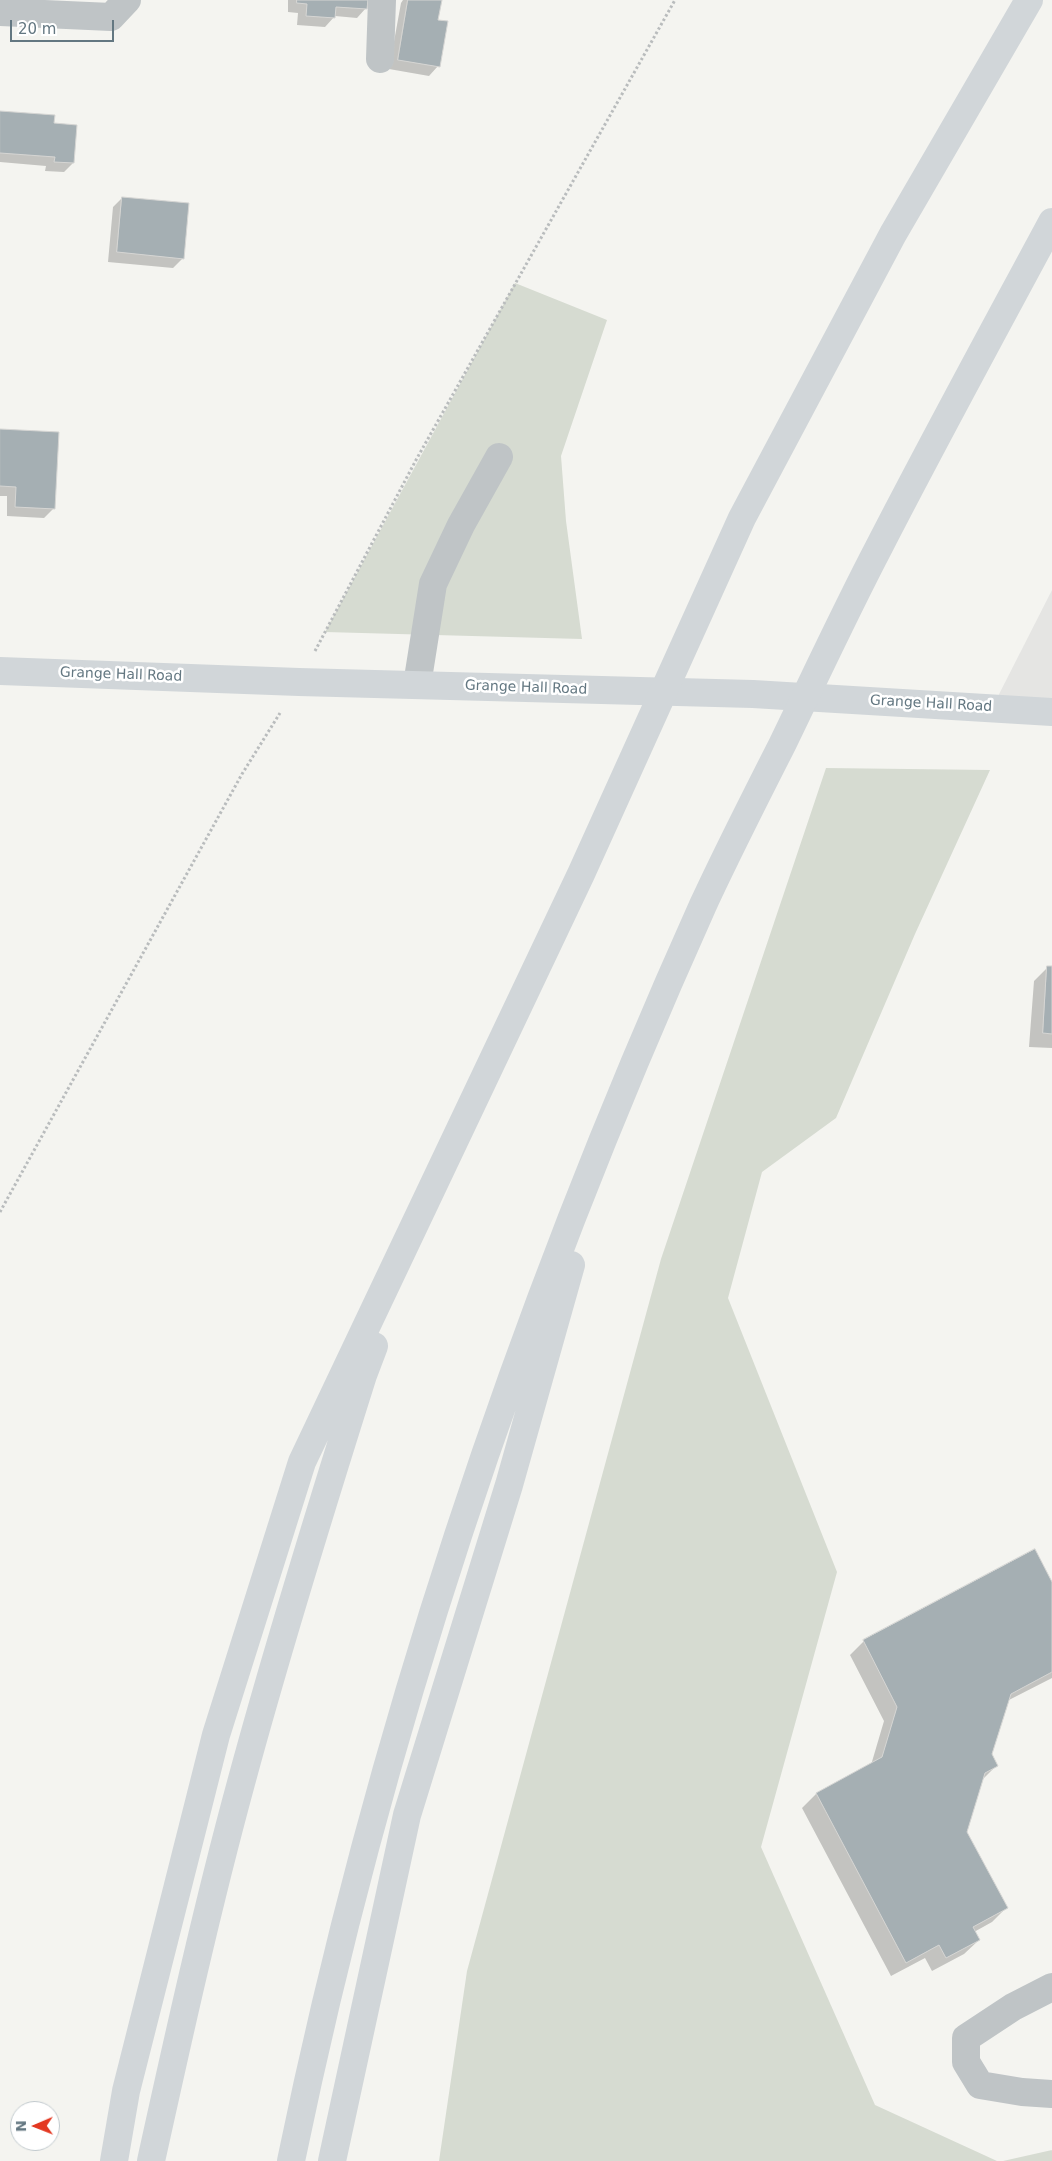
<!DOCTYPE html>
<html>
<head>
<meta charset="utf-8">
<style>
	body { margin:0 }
	#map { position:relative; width:1052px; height:2161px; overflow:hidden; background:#f4f4f0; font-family:"DejaVu Sans",sans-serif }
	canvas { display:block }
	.north { position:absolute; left:10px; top:2101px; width:50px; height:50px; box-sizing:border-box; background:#fff; border:1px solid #c1c9cd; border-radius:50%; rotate:269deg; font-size:14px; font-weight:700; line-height:20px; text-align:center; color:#637781 }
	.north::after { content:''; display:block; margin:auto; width:18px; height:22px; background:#e33821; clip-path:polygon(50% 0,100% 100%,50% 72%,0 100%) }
	.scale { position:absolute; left:10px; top:20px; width:104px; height:22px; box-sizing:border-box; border:2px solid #637781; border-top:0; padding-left:6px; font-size:15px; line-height:18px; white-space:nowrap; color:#637781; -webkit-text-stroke:4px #fff; paint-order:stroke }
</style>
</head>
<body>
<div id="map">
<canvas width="1052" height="2161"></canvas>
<div class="north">N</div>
<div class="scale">20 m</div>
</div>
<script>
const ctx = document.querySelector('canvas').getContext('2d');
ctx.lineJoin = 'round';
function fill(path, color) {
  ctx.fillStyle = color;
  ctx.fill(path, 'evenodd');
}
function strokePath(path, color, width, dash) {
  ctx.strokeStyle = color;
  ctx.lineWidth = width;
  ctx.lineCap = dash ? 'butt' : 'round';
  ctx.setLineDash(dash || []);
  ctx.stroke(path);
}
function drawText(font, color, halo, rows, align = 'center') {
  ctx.font = font + ' "DejaVu Sans",sans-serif';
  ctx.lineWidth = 5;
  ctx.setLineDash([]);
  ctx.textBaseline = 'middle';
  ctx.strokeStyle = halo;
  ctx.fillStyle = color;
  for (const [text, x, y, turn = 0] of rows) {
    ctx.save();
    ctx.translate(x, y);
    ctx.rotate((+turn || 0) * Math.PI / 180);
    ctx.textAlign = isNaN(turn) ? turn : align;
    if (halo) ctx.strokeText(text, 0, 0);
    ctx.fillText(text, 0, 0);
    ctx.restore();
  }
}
fill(new Path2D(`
	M 1052,590 L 1052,712 L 992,708 Z`), '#e5e5e3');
fill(new Path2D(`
	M 515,283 L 607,320 L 561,456 L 566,521 L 582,639 L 325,632 Z
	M 826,768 L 990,770 L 915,934 L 836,1118 L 762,1172 L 728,1298 L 837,1572 L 761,1847 L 875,2105 L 997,2161 L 439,2161 L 467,1971 L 661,1259 Z
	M 1052,2149 L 1052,2161 L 1003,2161 L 1052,2150 Z`), '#d6dbd1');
fill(new Path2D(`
	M 288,0 L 367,0 L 366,8 L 357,18 L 335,16 L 325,27 L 297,25 L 298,13 L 288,12 Z
	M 403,0 L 440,0 L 437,21 L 438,66 L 429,76 L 389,69 L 401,3 Z
	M 0,112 L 53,124 L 73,163 L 64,172 L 45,171 L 46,166 L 0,162 Z
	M 122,198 L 183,258 L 173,268 L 108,262 L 113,207 Z
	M 0,430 L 54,508 L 44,518 L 7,516 L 7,496 L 0,496 Z
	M 1048,967 L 1052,967 L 1052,1048 L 1029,1047 L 1034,981 Z
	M 1035,1551 L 1052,1584 L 1052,1678 L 1007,1701 L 990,1754 L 996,1766 L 982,1780 L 966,1832 L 1006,1908 L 992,1922 L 974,1932 L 979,1940 L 964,1954 L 932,1971 L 925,1958 L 891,1976 L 802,1808 L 816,1794 L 871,1765 L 884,1721 L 850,1655 L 864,1641 Z`), '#0003');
const building = new Path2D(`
	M 297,0 L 368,0 L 367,9 L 336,7 L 335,18 L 306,16 L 307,4 L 297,3 Z
	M 408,0 L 442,0 L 438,20 L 448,21 L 440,67 L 398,60 Z
	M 0,111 L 55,115 L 54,123 L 77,125 L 74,163 L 54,162 L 55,157 L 0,153 Z
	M 122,197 L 189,203 L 184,259 L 117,252 Z
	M 0,429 L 59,432 L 55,509 L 15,507 L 16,487 L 0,486 Z
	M 1047,966 L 1052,966 L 1052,1034 L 1043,1033 Z
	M 1035,1549 L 1052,1582 L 1052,1672 L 1011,1694 L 992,1754 L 998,1766 L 985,1773 L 967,1832 L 1008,1908 L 973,1927 L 980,1940 L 946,1958 L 939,1945 L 906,1963 L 816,1793 L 882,1757 L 897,1707 L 863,1640 Z`);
fill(building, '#a5afb3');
strokePath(building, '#d5d5d3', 1);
strokePath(new Path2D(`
	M 315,651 L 416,460 L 675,0
	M 0,1212 L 242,774 L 280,713`), '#b9bcbd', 3, [2.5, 2.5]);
strokePath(new Path2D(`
	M 0,12 L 111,17 L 127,0
	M 380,59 L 382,0
	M 417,685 L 433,584 L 461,525 L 499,457
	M 1052,1987 L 1013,2007 L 966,2038 L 966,2062 L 980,2085 L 1022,2092 L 1052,2094`), '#bfc4c6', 28);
strokePath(new Path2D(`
	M 0,671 L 299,682 L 753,694 L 1052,712`), '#d1d6d9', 28);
strokePath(new Path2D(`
	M 114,2161 L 126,2091 L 216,1735 L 302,1462 L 581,874 L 742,518 L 893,234 L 1029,0
	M 151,2161 C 179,2034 207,1908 241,1783 C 278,1646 320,1511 363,1375 L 374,1346
	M 291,2161 C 380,1729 522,1308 703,905 C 728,851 755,798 782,745 C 814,679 845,612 879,547 C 935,438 994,330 1052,222
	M 332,2161 L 407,1815 L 509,1485 L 571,1265`), '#d1d6d9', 28);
drawText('14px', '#637781', '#fff', [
	["Grange Hall Road",121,675,2],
	["Grange Hall Road",526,688,2],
	["Grange Hall Road",931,704,3]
]);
</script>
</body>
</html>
